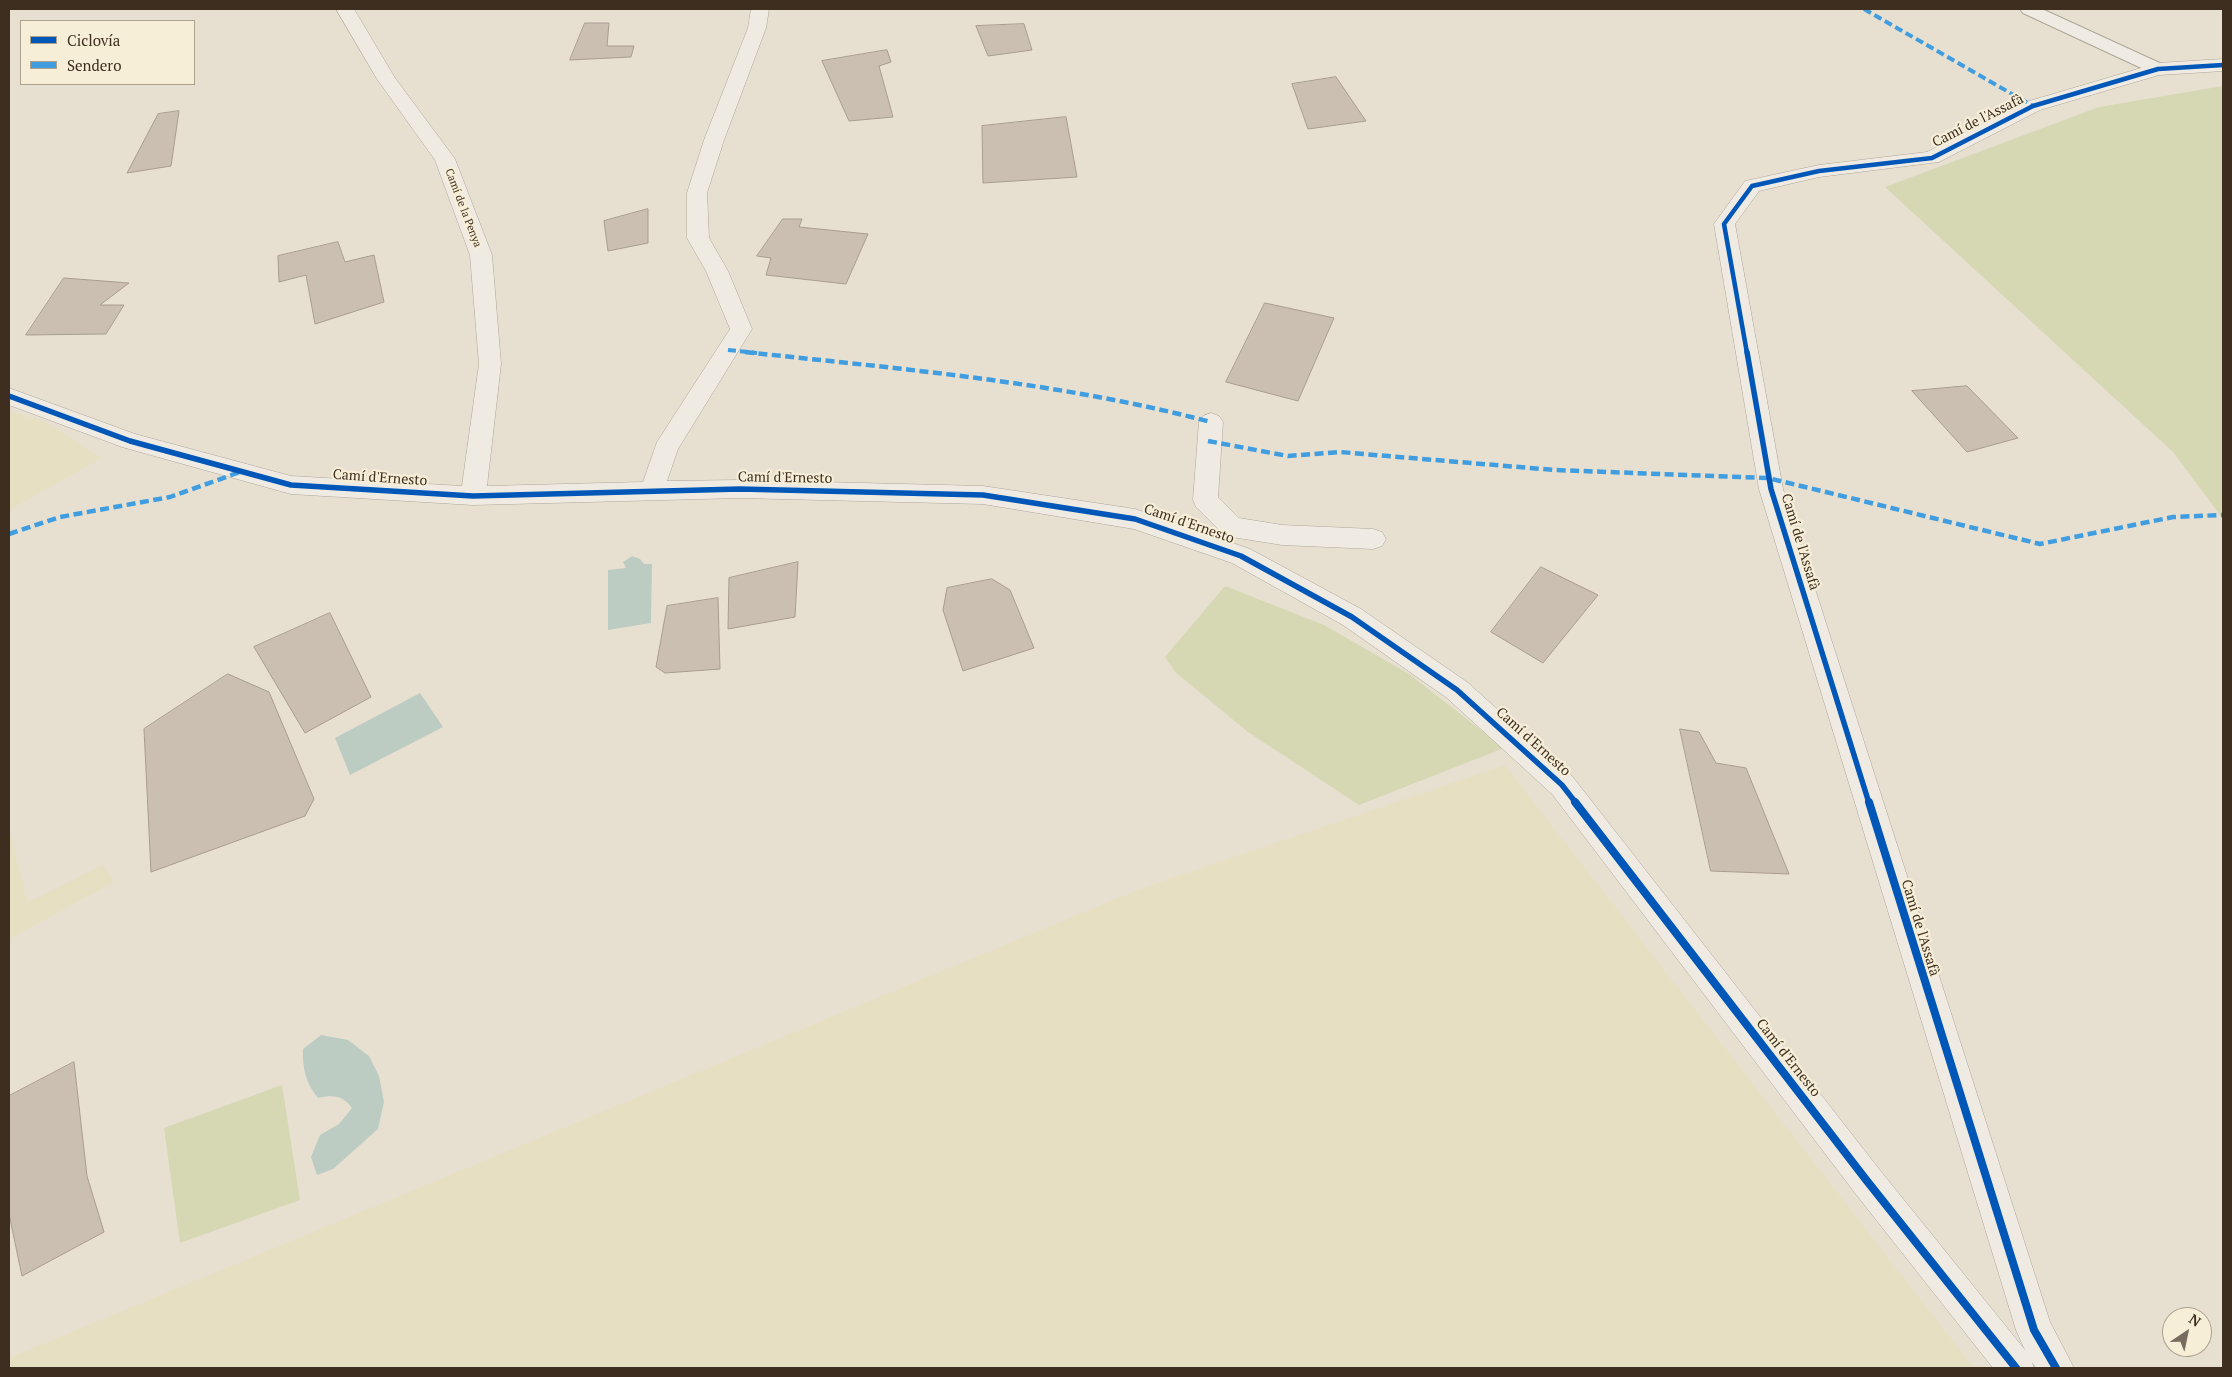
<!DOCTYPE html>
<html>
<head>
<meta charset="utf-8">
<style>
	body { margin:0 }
	#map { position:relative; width:2232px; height:1377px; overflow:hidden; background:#e7e0d1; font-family:"PT Serif",serif }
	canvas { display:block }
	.frame { position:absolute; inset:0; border:10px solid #3d2e20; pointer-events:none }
	.legend { position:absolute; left:20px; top:20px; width:175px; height:65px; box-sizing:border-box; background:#f7eed8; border:1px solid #ada18e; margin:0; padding:6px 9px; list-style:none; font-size:15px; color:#3d2e20 }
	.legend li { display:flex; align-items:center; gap:10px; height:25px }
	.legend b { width:25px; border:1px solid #ada18e }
	.north { position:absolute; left:2162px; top:1307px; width:50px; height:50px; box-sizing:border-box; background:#f7eed8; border:1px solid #ada18e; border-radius:50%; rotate:34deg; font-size:14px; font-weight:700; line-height:20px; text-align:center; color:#3d2e20 }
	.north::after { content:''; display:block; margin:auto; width:18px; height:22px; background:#786c5e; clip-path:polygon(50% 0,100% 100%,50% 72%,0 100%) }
</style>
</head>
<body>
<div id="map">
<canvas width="2232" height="1377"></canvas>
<div class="frame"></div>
<ul class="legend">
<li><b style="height:6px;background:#0057b8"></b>Ciclovía</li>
<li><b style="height:6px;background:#3f9de0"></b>Sendero</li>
</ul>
<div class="north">N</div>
</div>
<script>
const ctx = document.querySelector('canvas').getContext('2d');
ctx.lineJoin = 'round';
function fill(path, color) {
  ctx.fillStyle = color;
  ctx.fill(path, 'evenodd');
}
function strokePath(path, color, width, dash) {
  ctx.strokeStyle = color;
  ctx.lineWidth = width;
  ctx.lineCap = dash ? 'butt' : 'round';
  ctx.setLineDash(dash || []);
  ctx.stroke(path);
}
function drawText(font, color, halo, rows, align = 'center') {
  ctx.font = font + ' "PT Serif",serif';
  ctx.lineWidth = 4.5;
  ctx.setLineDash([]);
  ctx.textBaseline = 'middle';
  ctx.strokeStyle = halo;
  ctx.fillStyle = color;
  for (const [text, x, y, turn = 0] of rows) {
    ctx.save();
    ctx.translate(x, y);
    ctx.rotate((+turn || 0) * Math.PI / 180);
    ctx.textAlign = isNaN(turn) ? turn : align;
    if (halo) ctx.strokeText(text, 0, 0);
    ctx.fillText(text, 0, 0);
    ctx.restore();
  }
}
fill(new Path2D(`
	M 9,411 L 45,422 L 102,458 L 9,510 Z
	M 1505,765 L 1974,1368 L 9,1368 L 9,1358 L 1137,890 Z
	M 9,829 L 28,902 L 103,865 L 114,882 L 9,939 Z`), '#e6dfc2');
fill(new Path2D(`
	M 2223,86 L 2223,519 L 2173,452 L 1885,187 L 2099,107 Z
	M 1225,586 L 1324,625 L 1409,674 L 1504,748 L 1359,805 L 1248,732 L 1175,672 L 1165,657 Z
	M 282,1085 L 300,1200 L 180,1243 L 164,1128 Z`), '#d6d7b3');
fill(new Path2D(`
	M 632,556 L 640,559 L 644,564 L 652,564 L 651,623 L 608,630 L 608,570 L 626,568 L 623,562 Z
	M 420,693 L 443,727 L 350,775 L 335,738 Z
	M 321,1035 L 348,1040 L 369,1056 L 379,1076 L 384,1102 L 378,1129 L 333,1169 L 317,1175 L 311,1157 L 320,1135 L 339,1124 L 352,1108 C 342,1095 333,1095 318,1098 C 306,1084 302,1067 303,1049 Z`), '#bcccc2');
const building = new Path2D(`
	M 585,23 L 609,23 L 607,46 L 634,46 L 631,57 L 570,60 Z
	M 1024,24 L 1032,50 L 988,56 L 976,26 Z
	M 887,50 L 891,62 L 879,66 L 893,117 L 849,121 L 822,61 Z
	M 1336,77 L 1366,121 L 1308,129 L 1292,84 Z
	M 179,111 L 171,166 L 127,173 L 158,114 Z
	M 1066,117 L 1077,177 L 983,183 L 982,126 Z
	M 648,209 L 648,243 L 608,251 L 604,221 Z
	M 783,219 L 802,219 L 799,227 L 868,234 L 846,284 L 766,275 L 771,258 L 757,256 Z
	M 338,242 L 345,262 L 374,255 L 384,302 L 315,324 L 306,275 L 279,282 L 278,256 Z
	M 64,278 L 129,283 L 100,305 L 124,305 L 106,334 L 26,335 Z
	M 1265,303 L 1334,318 L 1298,401 L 1226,382 Z
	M 1967,386 L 2018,438 L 1967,452 L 1912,391 Z
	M 798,562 L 795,617 L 728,629 L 729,578 Z
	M 1541,567 L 1598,595 L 1543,663 L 1491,632 Z
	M 992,579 L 1010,590 L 1034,648 L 963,671 L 943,610 L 947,588 Z
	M 718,598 L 720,669 L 665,673 L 656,667 L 667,606 Z
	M 330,613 L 371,697 L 305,733 L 254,647 Z
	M 228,674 L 269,692 L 314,799 L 305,816 L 151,872 L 144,729 Z
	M 1680,729 L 1699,732 L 1716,763 L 1746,768 L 1789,874 L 1711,871 Z
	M 74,1062 L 87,1176 L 104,1232 L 22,1276 L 9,1214 L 9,1096 Z`);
fill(building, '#cbbfb2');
strokePath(building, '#a89c90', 1);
const lane = new Path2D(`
	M 2020,9 L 2042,9 L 2164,65 L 2167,69 L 2164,73 L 2152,73 L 2023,13 Z`);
const street = new Path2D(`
	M 336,9 L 354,9 L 395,78 L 455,159 L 492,255 L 501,364 L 487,486 L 643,482 L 657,442 L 730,329 L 706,271 L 687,238 L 687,193 L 704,140 L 748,28 L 751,9 L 769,9 L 766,28 L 724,140 L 707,193 L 709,238 L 728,271 L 752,329 L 678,449 L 667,481 L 740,480 L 983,486 L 1135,509 L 1250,549 L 1361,609 L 1467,682 L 1572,776 L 1879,1169 L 2025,1350 L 2016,1330 L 1759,489 L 1714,224 L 1745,181 L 1819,165 L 1927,152 L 2026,102 L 2158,63 L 2223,59 L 2223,71 L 2159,75 L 2040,110 L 1939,162 L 1819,177 L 1759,191 L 1735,224 L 1783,489 L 2050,1322 L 2074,1368 L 2036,1368 L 2032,1362 L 2034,1368 L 1993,1368 L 1855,1193 L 1552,794 L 1447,698 L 1343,625 L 1232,563 L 1134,529 L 983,504 L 740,498 L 473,505 L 291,494 L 122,447 L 9,405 L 9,388 L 135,434 L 291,476 L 462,486 L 479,364 L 470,255 L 435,160 L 377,79 Z
	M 1211,413 L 1219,416 L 1223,422 L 1218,497 L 1239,518 L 1282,525 L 1373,529 L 1382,532 L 1386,539 L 1382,546 L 1373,549 L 1282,545 L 1232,537 L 1223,534 L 1196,507 L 1193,500 L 1199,422 L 1203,416 Z`);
strokePath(lane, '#ada599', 2);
strokePath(street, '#ada599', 1);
fill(lane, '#efebe3');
fill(street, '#efebe3');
strokePath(new Path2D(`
	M 1864,9 L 2033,106
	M 728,350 L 757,353`), '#3f9de0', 4, [8, 4]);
strokePath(new Path2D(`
	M 745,352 C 901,369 1059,382 1211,422
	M 1208,441 L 1288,456 L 1340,452 L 1554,470 L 1768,478 L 2040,544 L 2173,517 L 2223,515
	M 9,534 L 60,517 L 170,497 L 240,472`), '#3f9de0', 4.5, [9, 4.5]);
strokePath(new Path2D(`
	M 1747,353 L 1724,224 L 1752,186 L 1819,171 L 1932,158 L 2033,106 L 2158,69 L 2223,65`), '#0057b8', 4.5);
strokePath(new Path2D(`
	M 1747,352 L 1771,489 L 1869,803
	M 9,396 L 130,441 L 291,485 L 473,496 L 740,489 L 983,495 L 1135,519 L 1241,556 L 1352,617 L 1457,690 L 1562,785 L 1576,803`), '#0057b8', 5.5);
strokePath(new Path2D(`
	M 1575,802 L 1867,1181 L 2016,1368
	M 1869,802 L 2034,1330 L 2056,1368`), '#0057b8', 8);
drawText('11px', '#3d2e20', '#f7eed8', [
	["Camí de la Penya",463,208,69]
]);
drawText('14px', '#3d2e20', '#f7eed8', [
	["Camí de l'Assafà",1978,121,-27],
	["Camí d'Ernesto",380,478,4],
	["Camí d'Ernesto",785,478,1],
	["Camí d'Ernesto",1189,524,19],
	["Camí de l'Assafà",1800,542,73],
	["Camí d'Ernesto",1533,742,42],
	["Camí de l'Assafà",1920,928,73],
	["Camí d'Ernesto",1788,1058,52]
]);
</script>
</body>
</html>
